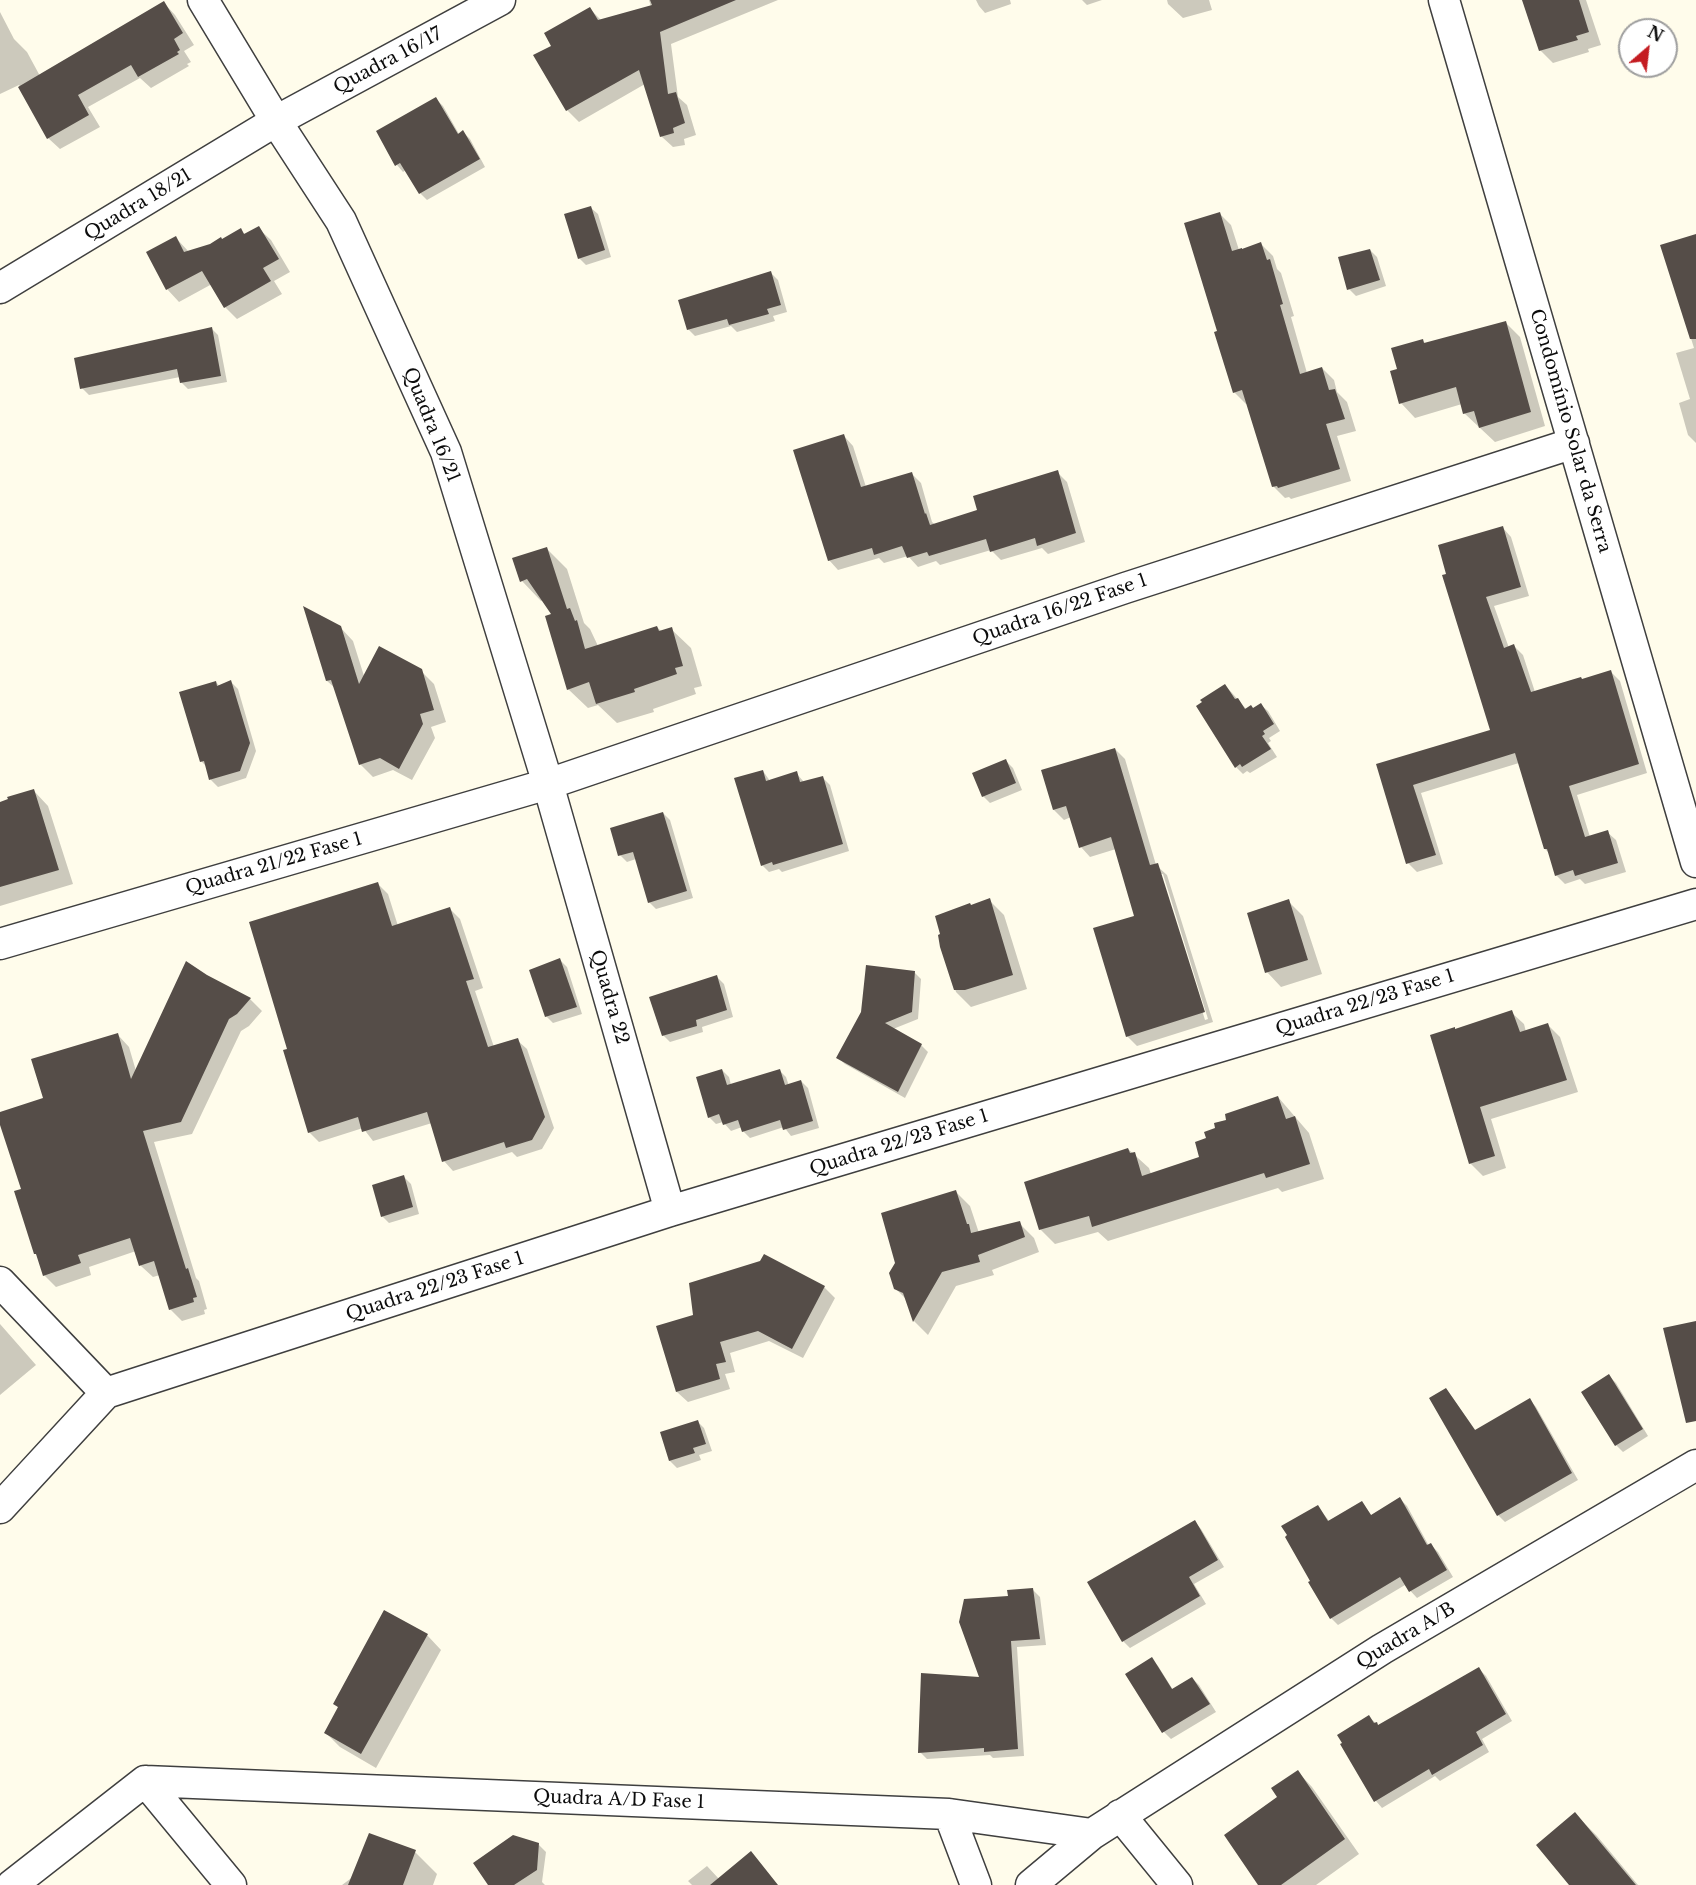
<!DOCTYPE html>
<html>
<head>
<meta charset="utf-8">
<style>
	body { margin:0 }
	#map { position:relative; width:1696px; height:1885px; overflow:hidden; background:#fffceb; font-family:"Libre Baskerville",serif }
	canvas { display:block }
	.north { position:absolute; left:1618px; top:18px; width:60px; height:60px; box-sizing:border-box; background:#fff; border:2px solid #9e9e9e; border-radius:50%; rotate:28deg; font-size:16px; font-weight:700; line-height:24px; text-align:center; color:#0c0c0c }
	.north::after { content:''; display:block; margin:auto; width:21px; height:27px; background:#c41c21; clip-path:polygon(50% 0,100% 100%,50% 72%,0 100%) }
</style>
</head>
<body>
<div id="map">
<canvas width="1696" height="1885"></canvas>
<div class="north">N</div>
</div>
<script>
const ctx = document.querySelector('canvas').getContext('2d');
ctx.lineJoin = 'round';
function fill(path, color) {
  ctx.fillStyle = color;
  ctx.fill(path, 'evenodd');
}
function strokePath(path, color, width, dash) {
  ctx.strokeStyle = color;
  ctx.lineWidth = width;
  ctx.lineCap = dash ? 'butt' : 'round';
  ctx.setLineDash(dash || []);
  ctx.stroke(path);
}
function drawText(font, color, halo, rows, align = 'center') {
  ctx.font = font + ' "Libre Baskerville",serif';
  ctx.lineWidth = 6;
  ctx.setLineDash([]);
  ctx.textBaseline = 'middle';
  ctx.strokeStyle = halo;
  ctx.fillStyle = color;
  for (const [text, x, y, turn = 0] of rows) {
    ctx.save();
    ctx.translate(x, y);
    ctx.rotate((+turn || 0) * Math.PI / 180);
    ctx.textAlign = isNaN(turn) ? turn : align;
    if (halo) ctx.strokeText(text, 0, 0);
    ctx.fillText(text, 0, 0);
    ctx.restore();
  }
}
fill(new Path2D(`
	M 649,0 L 778,0 L 671,44 L 678,97 L 687,105 L 696,135 L 684,139 L 685,145 L 673,147 L 661,136 L 645,84 L 579,122 L 567,110 L 553,46 L 590,9 L 602,21 L 651,7 Z
	M 976,0 L 1010,0 L 1011,4 L 985,13 L 979,6 Z
	M 1082,0 L 1102,0 L 1087,5 Z
	M 1167,0 L 1209,0 L 1212,10 L 1183,18 L 1168,4 Z
	M 1522,0 L 1586,0 L 1601,45 L 1588,49 L 1589,52 L 1553,63 L 1540,50 L 1526,7 Z
	M 164,3 L 175,15 L 194,45 L 184,51 L 191,62 L 187,64 L 189,66 L 151,88 L 140,78 L 88,107 L 100,127 L 60,149 L 48,138 L 19,85 L 0,94 L 0,12 L 14,39 L 27,52 L 40,76 Z
	M 436,99 L 443,106 L 459,134 L 463,132 L 470,139 L 485,167 L 427,200 L 420,193 L 406,170 L 403,172 L 397,165 Z
	M 591,208 L 598,214 L 611,257 L 586,265 L 579,258 Z
	M 1219,213 L 1231,225 L 1239,250 L 1261,244 L 1273,256 L 1277,269 L 1281,273 L 1294,316 L 1291,317 L 1307,373 L 1322,368 L 1334,380 L 1337,392 L 1347,402 L 1356,431 L 1337,436 L 1351,481 L 1291,499 L 1289,497 L 1285,498 L 1273,486 L 1248,404 L 1246,404 L 1234,392 L 1219,332 Z
	M 258,228 L 271,240 L 290,272 L 274,281 L 282,294 L 237,319 L 225,307 L 212,284 L 179,302 L 167,289 L 176,238 L 189,252 L 222,241 L 240,230 L 246,235 Z
	M 1696,236 L 1696,443 L 1688,435 L 1679,403 L 1690,399 L 1676,353 L 1694,348 L 1662,246 Z
	M 1370,250 L 1377,257 L 1386,286 L 1356,296 L 1349,289 Z
	M 771,273 L 778,280 L 787,312 L 773,316 L 775,321 L 737,332 L 731,326 L 695,336 L 688,329 Z
	M 1505,322 L 1520,337 L 1545,426 L 1495,442 L 1464,413 L 1462,404 L 1415,418 L 1401,403 L 1423,341 L 1426,344 Z
	M 211,328 L 218,335 L 227,382 L 188,389 L 181,382 L 180,377 L 89,395 L 82,388 Z
	M 844,436 L 853,446 L 866,487 L 911,473 L 921,483 L 932,522 L 936,525 L 979,511 L 1057,472 L 1067,482 L 1085,542 L 1048,554 L 1042,548 L 1001,560 L 991,550 L 940,565 L 936,561 L 918,567 L 908,556 L 884,563 L 879,558 L 838,570 L 829,560 Z
	M 1503,528 L 1511,537 L 1529,596 L 1494,606 L 1509,648 L 1514,646 L 1523,655 L 1535,692 L 1611,672 L 1620,681 L 1647,773 L 1577,795 L 1590,837 L 1607,832 L 1616,840 L 1626,872 L 1585,884 L 1580,879 L 1565,884 L 1556,875 L 1549,853 L 1545,849 L 1519,763 L 1421,793 L 1443,864 L 1417,872 L 1408,863 L 1378,765 L 1492,731 L 1444,576 Z
	M 547,549 L 567,569 L 584,623 L 590,629 L 598,646 L 657,627 L 662,632 L 671,629 L 691,648 L 702,686 L 694,688 L 696,694 L 653,709 L 654,712 L 617,723 L 598,705 L 588,708 L 568,689 L 554,615 L 544,600 L 541,601 L 522,581 Z
	M 340,627 L 353,641 L 364,676 L 421,671 L 434,684 L 446,722 L 431,727 L 435,738 L 412,780 L 393,770 L 373,777 L 360,764 L 335,688 L 327,681 Z
	M 216,682 L 220,687 L 231,682 L 238,689 L 256,751 L 246,778 L 218,787 L 211,780 L 207,767 L 201,761 Z
	M 1225,685 L 1247,710 L 1253,709 L 1261,705 L 1268,711 L 1280,731 L 1269,738 L 1271,741 L 1268,743 L 1277,757 L 1250,773 L 1247,771 L 1243,774 L 1236,767 Z
	M 1115,749 L 1125,759 L 1156,865 L 1167,875 L 1213,1022 L 1137,1046 L 1127,1036 L 1136,917 L 1116,849 L 1090,857 L 1081,847 L 1071,817 L 1064,820 L 1054,810 L 1043,771 ZM 1160,874 L 1163,874 L 1208,1019 L 1205,1020 Z
	M 1006,761 L 1013,768 L 1022,790 L 990,803 L 983,796 Z
	M 763,771 L 770,781 L 796,773 L 804,782 L 823,778 L 830,785 L 849,851 L 782,872 L 779,869 L 769,872 L 762,865 Z
	M 34,791 L 48,806 L 73,884 L 0,906 L 0,803 Z
	M 663,813 L 670,820 L 693,898 L 656,909 L 649,902 L 636,859 L 627,862 L 620,855 Z
	M 378,884 L 388,894 L 398,926 L 450,909 L 460,919 L 483,988 L 475,991 L 494,1047 L 517,1040 L 527,1049 L 554,1128 L 542,1149 L 517,1157 L 512,1152 L 453,1171 L 444,1161 L 432,1123 L 373,1141 L 363,1128 L 319,1142 L 309,1132 L 289,1050 Z
	M 989,900 L 1004,915 L 1027,989 L 971,1007 L 956,992 L 942,946 L 971,906 Z
	M 1288,901 L 1303,916 L 1322,974 L 1281,987 L 1267,972 Z
	M 560,960 L 567,967 L 582,1014 L 553,1023 L 546,1016 Z
	M 914,972 L 921,979 L 918,1019 L 893,1029 L 921,1045 L 928,1052 L 905,1098 L 845,1064 L 838,1058 Z
	M 206,976 L 250,999 L 262,1011 L 249,1026 L 241,1031 L 192,1134 L 154,1142 L 196,1278 L 199,1281 L 207,1309 L 204,1310 L 205,1314 L 182,1321 L 170,1309 L 160,1275 L 153,1277 L 141,1266 L 136,1251 L 89,1267 L 91,1275 L 56,1287 L 44,1275 L 38,1256 L 35,1253 L 23,1190 L 0,1120 L 0,1113 L 44,1099 L 118,1035 L 129,1047 L 136,1071 Z
	M 717,977 L 724,984 L 733,1017 L 702,1027 L 703,1032 L 670,1042 L 663,1035 Z
	M 1511,1012 L 1524,1024 L 1526,1032 L 1548,1025 L 1560,1037 L 1578,1092 L 1491,1119 L 1506,1168 L 1483,1176 L 1470,1163 L 1456,1031 Z
	M 722,1070 L 729,1077 L 731,1085 L 779,1070 L 786,1077 L 789,1086 L 801,1081 L 808,1088 L 819,1128 L 791,1136 L 784,1127 L 750,1138 L 743,1131 L 742,1127 L 731,1131 L 723,1122 L 716,1124 L 709,1117 Z
	M 1278,1097 L 1309,1133 L 1324,1179 L 1282,1192 L 1278,1188 L 1108,1241 L 1098,1232 L 1055,1244 L 1040,1229 L 1128,1149 L 1149,1168 L 1151,1174 L 1201,1158 L 1208,1139 L 1217,1129 L 1228,1121 Z
	M 404,1177 L 411,1184 L 419,1214 L 389,1223 L 382,1216 Z
	M 956,1192 L 970,1206 L 979,1233 L 1019,1223 L 1034,1238 L 1039,1252 L 992,1270 L 994,1275 L 956,1286 L 928,1335 L 914,1321 L 906,1299 L 895,1288 Z
	M 765,1256 L 824,1287 L 835,1298 L 803,1358 L 769,1341 L 730,1353 L 735,1372 L 725,1374 L 730,1389 L 688,1402 L 677,1392 L 695,1316 L 761,1262 Z
	M 0,1324 L 36,1365 L 0,1395 Z
	M 1609,1376 L 1616,1383 L 1648,1436 L 1623,1452 L 1616,1445 Z
	M 1445,1390 L 1452,1397 L 1476,1431 L 1530,1400 L 1536,1407 L 1578,1480 L 1505,1522 L 1498,1515 L 1431,1399 Z
	M 697,1421 L 704,1428 L 712,1451 L 699,1455 L 701,1460 L 677,1468 L 670,1461 L 662,1433 Z
	M 1400,1499 L 1407,1506 L 1429,1546 L 1431,1545 L 1438,1552 L 1453,1577 L 1417,1598 L 1405,1585 L 1338,1625 L 1331,1618 L 1318,1507 L 1330,1522 L 1362,1503 L 1372,1516 Z
	M 1195,1522 L 1201,1529 L 1224,1567 L 1194,1584 L 1206,1604 L 1130,1648 L 1123,1641 Z
	M 1033,1590 L 1040,1597 L 1046,1645 L 1017,1647 L 1024,1756 L 993,1758 L 990,1755 L 927,1759 L 920,1752 L 981,1679 L 1009,1597 Z
	M 427,1635 L 441,1650 L 376,1768 L 340,1747 L 326,1733 L 339,1708 L 335,1704 Z
	M 1151,1659 L 1158,1666 L 1173,1690 L 1192,1678 L 1199,1685 L 1216,1712 L 1171,1739 L 1164,1732 L 1127,1674 Z
	M 1479,1669 L 1486,1676 L 1512,1721 L 1482,1739 L 1489,1752 L 1440,1781 L 1435,1776 L 1382,1808 L 1376,1801 L 1342,1745 L 1369,1717 L 1379,1726 Z
	M 1298,1772 L 1312,1787 L 1359,1854 L 1316,1885 L 1260,1885 L 1279,1797 Z
	M 1575,1814 L 1597,1836 L 1638,1885 L 1570,1885 Z
	M 539,1845 L 546,1852 L 542,1882 L 545,1885 L 490,1885 Z
	M 415,1852 L 437,1874 L 433,1885 L 342,1885 L 354,1876 Z
	M 707,1866 L 719,1879 L 778,1885 L 692,1885 L 688,1881 Z`), '#0003');
fill(new Path2D(`
	M 650,0 L 736,0 L 660,32 L 668,94 L 676,92 L 685,123 L 673,128 L 674,133 L 660,137 L 639,70 L 566,111 L 533,55 L 551,46 L 544,33 L 590,7 L 598,20 L 652,5 Z
	M 1522,0 L 1579,0 L 1589,32 L 1576,36 L 1578,40 L 1539,51 Z
	M 164,1 L 183,33 L 174,39 L 180,50 L 177,52 L 179,54 L 138,77 L 131,65 L 78,95 L 89,115 L 47,139 L 18,87 Z
	M 436,97 L 458,134 L 463,130 L 480,159 L 419,194 L 400,163 L 395,166 L 376,131 Z
	M 591,206 L 605,250 L 578,259 L 564,214 Z
	M 1220,212 L 1232,251 L 1242,248 L 1242,249 L 1261,242 L 1267,260 L 1270,259 L 1283,304 L 1280,305 L 1300,374 L 1322,367 L 1329,390 L 1335,389 L 1345,419 L 1326,424 L 1340,469 L 1278,488 L 1277,486 L 1272,487 L 1242,390 L 1233,393 L 1214,332 L 1217,331 L 1184,223 Z
	M 259,226 L 279,259 L 263,268 L 271,281 L 224,308 L 202,271 L 166,290 L 146,252 L 176,236 L 184,252 L 210,244 L 221,237 L 222,239 L 241,228 L 244,234 Z
	M 1696,234 L 1696,339 L 1690,339 L 1660,245 Z
	M 1370,249 L 1380,280 L 1347,290 L 1338,257 Z
	M 771,271 L 781,305 L 767,309 L 769,314 L 729,325 L 727,319 L 687,330 L 678,300 Z
	M 1506,321 L 1531,412 L 1479,428 L 1474,411 L 1463,414 L 1456,387 L 1399,404 L 1390,371 L 1397,369 L 1391,348 L 1423,339 L 1424,343 Z
	M 212,327 L 221,376 L 180,383 L 177,369 L 80,389 L 74,358 Z
	M 844,434 L 861,487 L 912,472 L 925,514 L 926,513 L 930,525 L 977,510 L 973,496 L 1058,470 L 1076,533 L 1037,546 L 1035,538 L 990,552 L 986,539 L 929,556 L 927,552 L 907,558 L 902,546 L 874,555 L 872,548 L 828,561 L 793,450 Z
	M 1503,526 L 1521,587 L 1486,597 L 1504,648 L 1514,644 L 1531,692 L 1581,677 L 1582,679 L 1611,670 L 1639,764 L 1569,786 L 1585,837 L 1608,830 L 1618,863 L 1575,876 L 1573,870 L 1555,876 L 1547,849 L 1544,849 L 1515,753 L 1413,785 L 1436,855 L 1406,864 L 1376,764 L 1490,730 L 1442,575 L 1446,574 L 1438,545 Z
	M 547,547 L 567,609 L 570,608 L 575,621 L 577,620 L 585,649 L 657,626 L 659,631 L 672,627 L 683,666 L 675,668 L 677,674 L 634,689 L 635,692 L 596,704 L 589,682 L 567,690 L 545,616 L 551,614 L 527,579 L 520,582 L 512,558 Z
	M 303,606 L 341,626 L 359,684 L 379,646 L 422,669 L 434,710 L 420,714 L 423,724 L 399,769 L 380,758 L 359,765 L 331,680 L 326,681 Z
	M 231,680 L 250,743 L 240,771 L 209,780 L 204,761 L 200,762 L 179,692 L 216,681 L 217,686 Z
	M 1225,684 L 1235,699 L 1238,698 L 1245,709 L 1251,705 L 1253,708 L 1261,703 L 1274,724 L 1263,731 L 1265,734 L 1262,736 L 1271,749 L 1242,767 L 1240,764 L 1235,768 L 1196,706 L 1202,702 L 1200,700 Z
	M 1115,748 L 1150,865 L 1158,863 L 1205,1012 L 1126,1037 L 1093,928 L 1134,916 L 1111,837 L 1079,848 L 1066,806 L 1053,810 L 1041,770 Z
	M 1006,759 L 1016,783 L 982,797 L 972,773 Z
	M 763,770 L 766,781 L 797,771 L 800,782 L 823,776 L 843,844 L 773,865 L 772,862 L 761,866 L 734,778 Z
	M 34,789 L 59,870 L 0,887 L 0,802 L 8,799 L 7,797 Z
	M 663,812 L 687,891 L 648,903 L 633,852 L 618,856 L 610,828 Z
	M 378,882 L 392,926 L 450,907 L 474,979 L 466,981 L 488,1047 L 518,1038 L 545,1117 L 532,1140 L 506,1148 L 504,1142 L 442,1162 L 427,1112 L 362,1132 L 358,1117 L 308,1133 L 283,1050 L 287,1049 L 249,922 Z
	M 990,898 L 1013,975 L 965,990 L 954,990 L 940,947 L 938,935 L 940,934 L 935,916 L 970,903 L 971,905 Z
	M 1289,899 L 1308,960 L 1265,973 L 1247,913 Z
	M 560,958 L 577,1007 L 545,1017 L 529,970 Z
	M 186,961 L 207,975 L 251,998 L 237,1014 L 229,1019 L 181,1122 L 143,1131 L 186,1269 L 188,1268 L 197,1297 L 193,1298 L 194,1302 L 169,1310 L 154,1261 L 139,1266 L 130,1238 L 78,1255 L 81,1263 L 43,1276 L 36,1254 L 34,1254 L 14,1191 L 21,1189 L 0,1125 L 0,1112 L 43,1098 L 31,1059 L 118,1033 L 131,1079 Z
	M 866,965 L 915,971 L 912,1012 L 885,1023 L 922,1044 L 898,1092 L 836,1058 L 861,1012 Z
	M 717,975 L 727,1010 L 696,1020 L 697,1026 L 662,1036 L 649,997 Z
	M 1512,1010 L 1520,1032 L 1548,1023 L 1567,1080 L 1480,1107 L 1495,1156 L 1469,1164 L 1430,1035 L 1455,1027 L 1455,1029 Z
	M 722,1069 L 727,1085 L 780,1069 L 785,1085 L 801,1080 L 813,1121 L 783,1130 L 780,1120 L 742,1132 L 738,1120 L 723,1125 L 719,1114 L 708,1118 L 696,1077 Z
	M 1278,1096 L 1286,1119 L 1295,1116 L 1310,1164 L 1266,1178 L 1264,1173 L 1092,1227 L 1089,1216 L 1039,1230 L 1024,1182 L 1128,1148 L 1130,1153 L 1135,1152 L 1142,1176 L 1199,1157 L 1195,1142 L 1206,1138 L 1204,1132 L 1215,1128 L 1214,1123 L 1226,1120 L 1225,1114 Z
	M 404,1175 L 413,1207 L 381,1217 L 372,1185 Z
	M 956,1190 L 967,1224 L 969,1224 L 971,1233 L 1020,1221 L 1025,1237 L 978,1255 L 980,1262 L 942,1272 L 913,1322 L 903,1293 L 894,1289 L 889,1273 L 895,1263 L 881,1213 Z
	M 764,1254 L 825,1286 L 792,1349 L 758,1331 L 720,1342 L 726,1362 L 716,1364 L 720,1379 L 676,1392 L 656,1326 L 693,1315 L 689,1283 L 760,1261 Z
	M 1696,1321 L 1696,1421 L 1686,1423 L 1663,1328 Z
	M 1609,1374 L 1643,1429 L 1615,1446 L 1581,1392 Z
	M 1446,1388 L 1475,1430 L 1530,1398 L 1572,1473 L 1497,1516 L 1429,1398 Z
	M 698,1420 L 706,1444 L 693,1448 L 695,1453 L 669,1461 L 660,1432 Z
	M 1400,1497 L 1427,1545 L 1431,1543 L 1447,1570 L 1409,1592 L 1400,1577 L 1330,1619 L 1308,1582 L 1310,1581 L 1285,1537 L 1287,1535 L 1281,1526 L 1318,1505 L 1328,1521 L 1362,1501 L 1371,1515 Z
	M 1195,1520 L 1218,1560 L 1189,1577 L 1200,1596 L 1122,1642 L 1087,1582 Z
	M 1033,1588 L 1040,1639 L 1011,1641 L 1018,1749 L 984,1752 L 984,1748 L 918,1753 L 921,1673 L 979,1677 L 959,1622 L 964,1599 L 1008,1596 L 1007,1590 Z
	M 384,1610 L 428,1634 L 361,1754 L 324,1733 L 338,1707 L 333,1704 Z
	M 1152,1657 L 1172,1689 L 1192,1677 L 1210,1704 L 1162,1733 L 1125,1674 Z
	M 1479,1667 L 1506,1714 L 1476,1732 L 1483,1745 L 1432,1775 L 1429,1769 L 1374,1802 L 1340,1744 L 1342,1743 L 1337,1735 L 1369,1715 L 1374,1723 L 1377,1722 L 1378,1725 Z
	M 1298,1770 L 1345,1839 L 1281,1885 L 1258,1885 L 1224,1835 L 1277,1797 L 1271,1788 Z
	M 1575,1812 L 1610,1854 L 1636,1885 L 1569,1885 L 1536,1845 Z
	M 369,1833 L 416,1850 L 403,1885 L 348,1885 Z
	M 513,1835 L 539,1843 L 537,1870 L 514,1885 L 488,1885 L 473,1863 Z
	M 751,1851 L 778,1885 L 710,1885 Z`), '#554d48');
const street = new Path2D(`
	M 203,0 L 276,121 L 341,221 L 446,452 L 548,784 L 670,1211
	M 1444,0 L 1696,862
	M 0,288 L 276,121 L 500,0
	M 0,944 L 548,784 L 1125,588 L 1574,443
	M 0,1282 L 106,1393
	M 0,1508 L 106,1393 L 670,1211 L 1696,904
	M 145,1781 L 949,1814 L 1092,1834
	M 145,1781 L 231,1885
	M 949,1814 L 976,1885
	M 1120,1815 L 1177,1885
	M 12,1885 L 145,1781
	M 1031,1885 L 1092,1834 L 1382,1649 L 1696,1465`);
strokePath(street, '#3f3f3f', 33);
strokePath(street, '#fff', 30);
drawText('18px', '#0c0c0c', '#fff', [
	["Quadra 16/17",388,61,-28],
	["Quadra 18/21",138,205,-31],
	["Quadra 16/21",431,425,68],
	["Condomínio Solar da Serra",1570,431,74],
	["Quadra 16/22 Fase 1",1060,610,-19],
	["Quadra 21/22 Fase 1",274,864,-16],
	["Quadra 22",609,997,74],
	["Quadra 22/23 Fase 1",1365,1003,-17],
	["Quadra 22/23 Fase 1",899,1143,-17],
	["Quadra 22/23 Fase 1",435,1287,-18],
	["Quadra A/B",1406,1636,-31],
	["Quadra A/D Fase 1",619,1800,2]
]);
</script>
</body>
</html>
